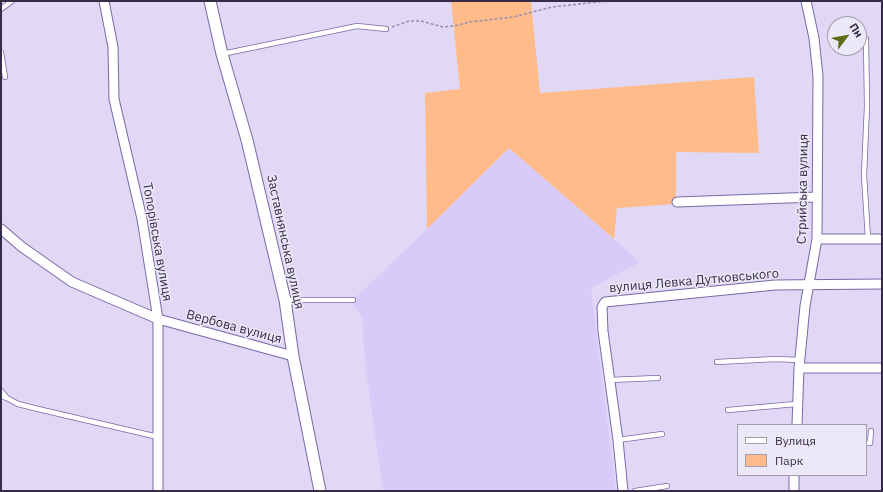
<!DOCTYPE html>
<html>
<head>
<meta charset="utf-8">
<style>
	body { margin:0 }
	#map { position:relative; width:883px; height:492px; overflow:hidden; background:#e0d8f5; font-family:"IBM Plex Sans",sans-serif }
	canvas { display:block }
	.frame { position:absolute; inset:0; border:2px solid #352c48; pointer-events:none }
	.legend { position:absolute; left:737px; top:424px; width:130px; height:52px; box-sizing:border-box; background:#ece8f7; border:1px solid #a39db1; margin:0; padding:5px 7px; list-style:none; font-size:12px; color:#352c48 }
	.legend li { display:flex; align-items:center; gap:8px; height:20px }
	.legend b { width:20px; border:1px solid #a39db1 }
	.north { position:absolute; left:827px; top:16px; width:40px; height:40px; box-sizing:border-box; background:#ece8f7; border:1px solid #a39db1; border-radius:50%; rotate:58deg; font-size:11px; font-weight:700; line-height:16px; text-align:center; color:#352c48 }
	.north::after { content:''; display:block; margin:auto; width:14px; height:18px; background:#5e6c15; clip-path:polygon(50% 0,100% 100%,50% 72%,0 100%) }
</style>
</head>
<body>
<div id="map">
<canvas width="883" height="492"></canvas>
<div class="frame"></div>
<ul class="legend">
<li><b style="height:5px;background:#fff"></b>Вулиця</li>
<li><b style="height:11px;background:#ffbc8a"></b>Парк</li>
</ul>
<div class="north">Пн</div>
</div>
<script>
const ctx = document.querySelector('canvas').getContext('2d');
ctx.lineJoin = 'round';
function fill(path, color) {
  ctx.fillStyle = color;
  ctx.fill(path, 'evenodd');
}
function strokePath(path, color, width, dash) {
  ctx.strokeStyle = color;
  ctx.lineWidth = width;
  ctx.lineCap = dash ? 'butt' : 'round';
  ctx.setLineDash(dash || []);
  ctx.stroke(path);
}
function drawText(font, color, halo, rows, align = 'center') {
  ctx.font = font + ' "IBM Plex Sans",sans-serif';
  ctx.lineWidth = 3;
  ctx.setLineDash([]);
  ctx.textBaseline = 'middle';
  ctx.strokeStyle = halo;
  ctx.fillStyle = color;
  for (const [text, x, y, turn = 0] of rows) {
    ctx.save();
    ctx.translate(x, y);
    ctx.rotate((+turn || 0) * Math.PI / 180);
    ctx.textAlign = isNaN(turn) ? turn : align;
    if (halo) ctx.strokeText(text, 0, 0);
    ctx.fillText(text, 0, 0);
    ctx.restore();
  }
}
fill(new Path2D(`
	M 509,148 L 640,262 L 591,288 L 616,491 L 383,491 L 365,363 L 362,317 L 354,306 L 353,300 L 427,229 Z`), '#d8caf9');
fill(new Path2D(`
	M 451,1 L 531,1 L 540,93 L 754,77 L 759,153 L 676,152 L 676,204 L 617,208 L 614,239 L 509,148 L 427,229 L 425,93 L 460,89 Z`), '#ffbc8a');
const service = new Path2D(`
	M 1,9 L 12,1
	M 866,39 L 867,106 L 864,175 L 868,239
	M 1,52 L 5,77
	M 222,54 L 357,26 L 386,29
	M 285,300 L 353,300
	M 717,362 L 776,359 L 799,360
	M 609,380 L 658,378
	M 1,391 L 7,398
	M 1,396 L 7,398 L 18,404 L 38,409 L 158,437
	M 728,410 L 796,404
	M 618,440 L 662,434
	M 866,443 L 870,443 L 871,431
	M 635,491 L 667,486`);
const minor = new Path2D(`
	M 104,1 L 113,47 L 114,99 L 142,219 L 158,319 L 158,491
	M 677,202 L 816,197
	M 1,229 L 22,247 L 72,282 L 158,319 L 293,356
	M 817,239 L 882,239
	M 799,368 L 882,368
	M 797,425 L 799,368 L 805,306 L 817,239 L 818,76 L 814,38 L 806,1
	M 623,491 L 618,440 L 603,331 L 602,307 L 605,302 L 775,285 L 882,284
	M 794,491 L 794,475`);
const tertiary = new Path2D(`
	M 210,1 L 222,54 L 247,140 L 285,300 L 293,356 L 320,491`);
strokePath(service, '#7c67a8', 6);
strokePath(minor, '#7c67a8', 11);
strokePath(tertiary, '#7c67a8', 13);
strokePath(new Path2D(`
	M 392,27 L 409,21 L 421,21 L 443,27 L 454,26 L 470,22 L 513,17 L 552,7 L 607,1`), '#9990ad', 1.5, [3, 2]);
strokePath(service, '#fff', 4.5);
strokePath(minor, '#fff', 9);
strokePath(tertiary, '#fff', 11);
drawText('13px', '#352c48', '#ece8f7', [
	["Стрийська вулиця",803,189,-89],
	["Топорівська вулиця",157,242,80],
	["Заставнянська вулиця",285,242,78],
	["вулиця Левка Дутковського",694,281,-5],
	["Вербова вулиця",234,327,15]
]);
</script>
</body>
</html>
